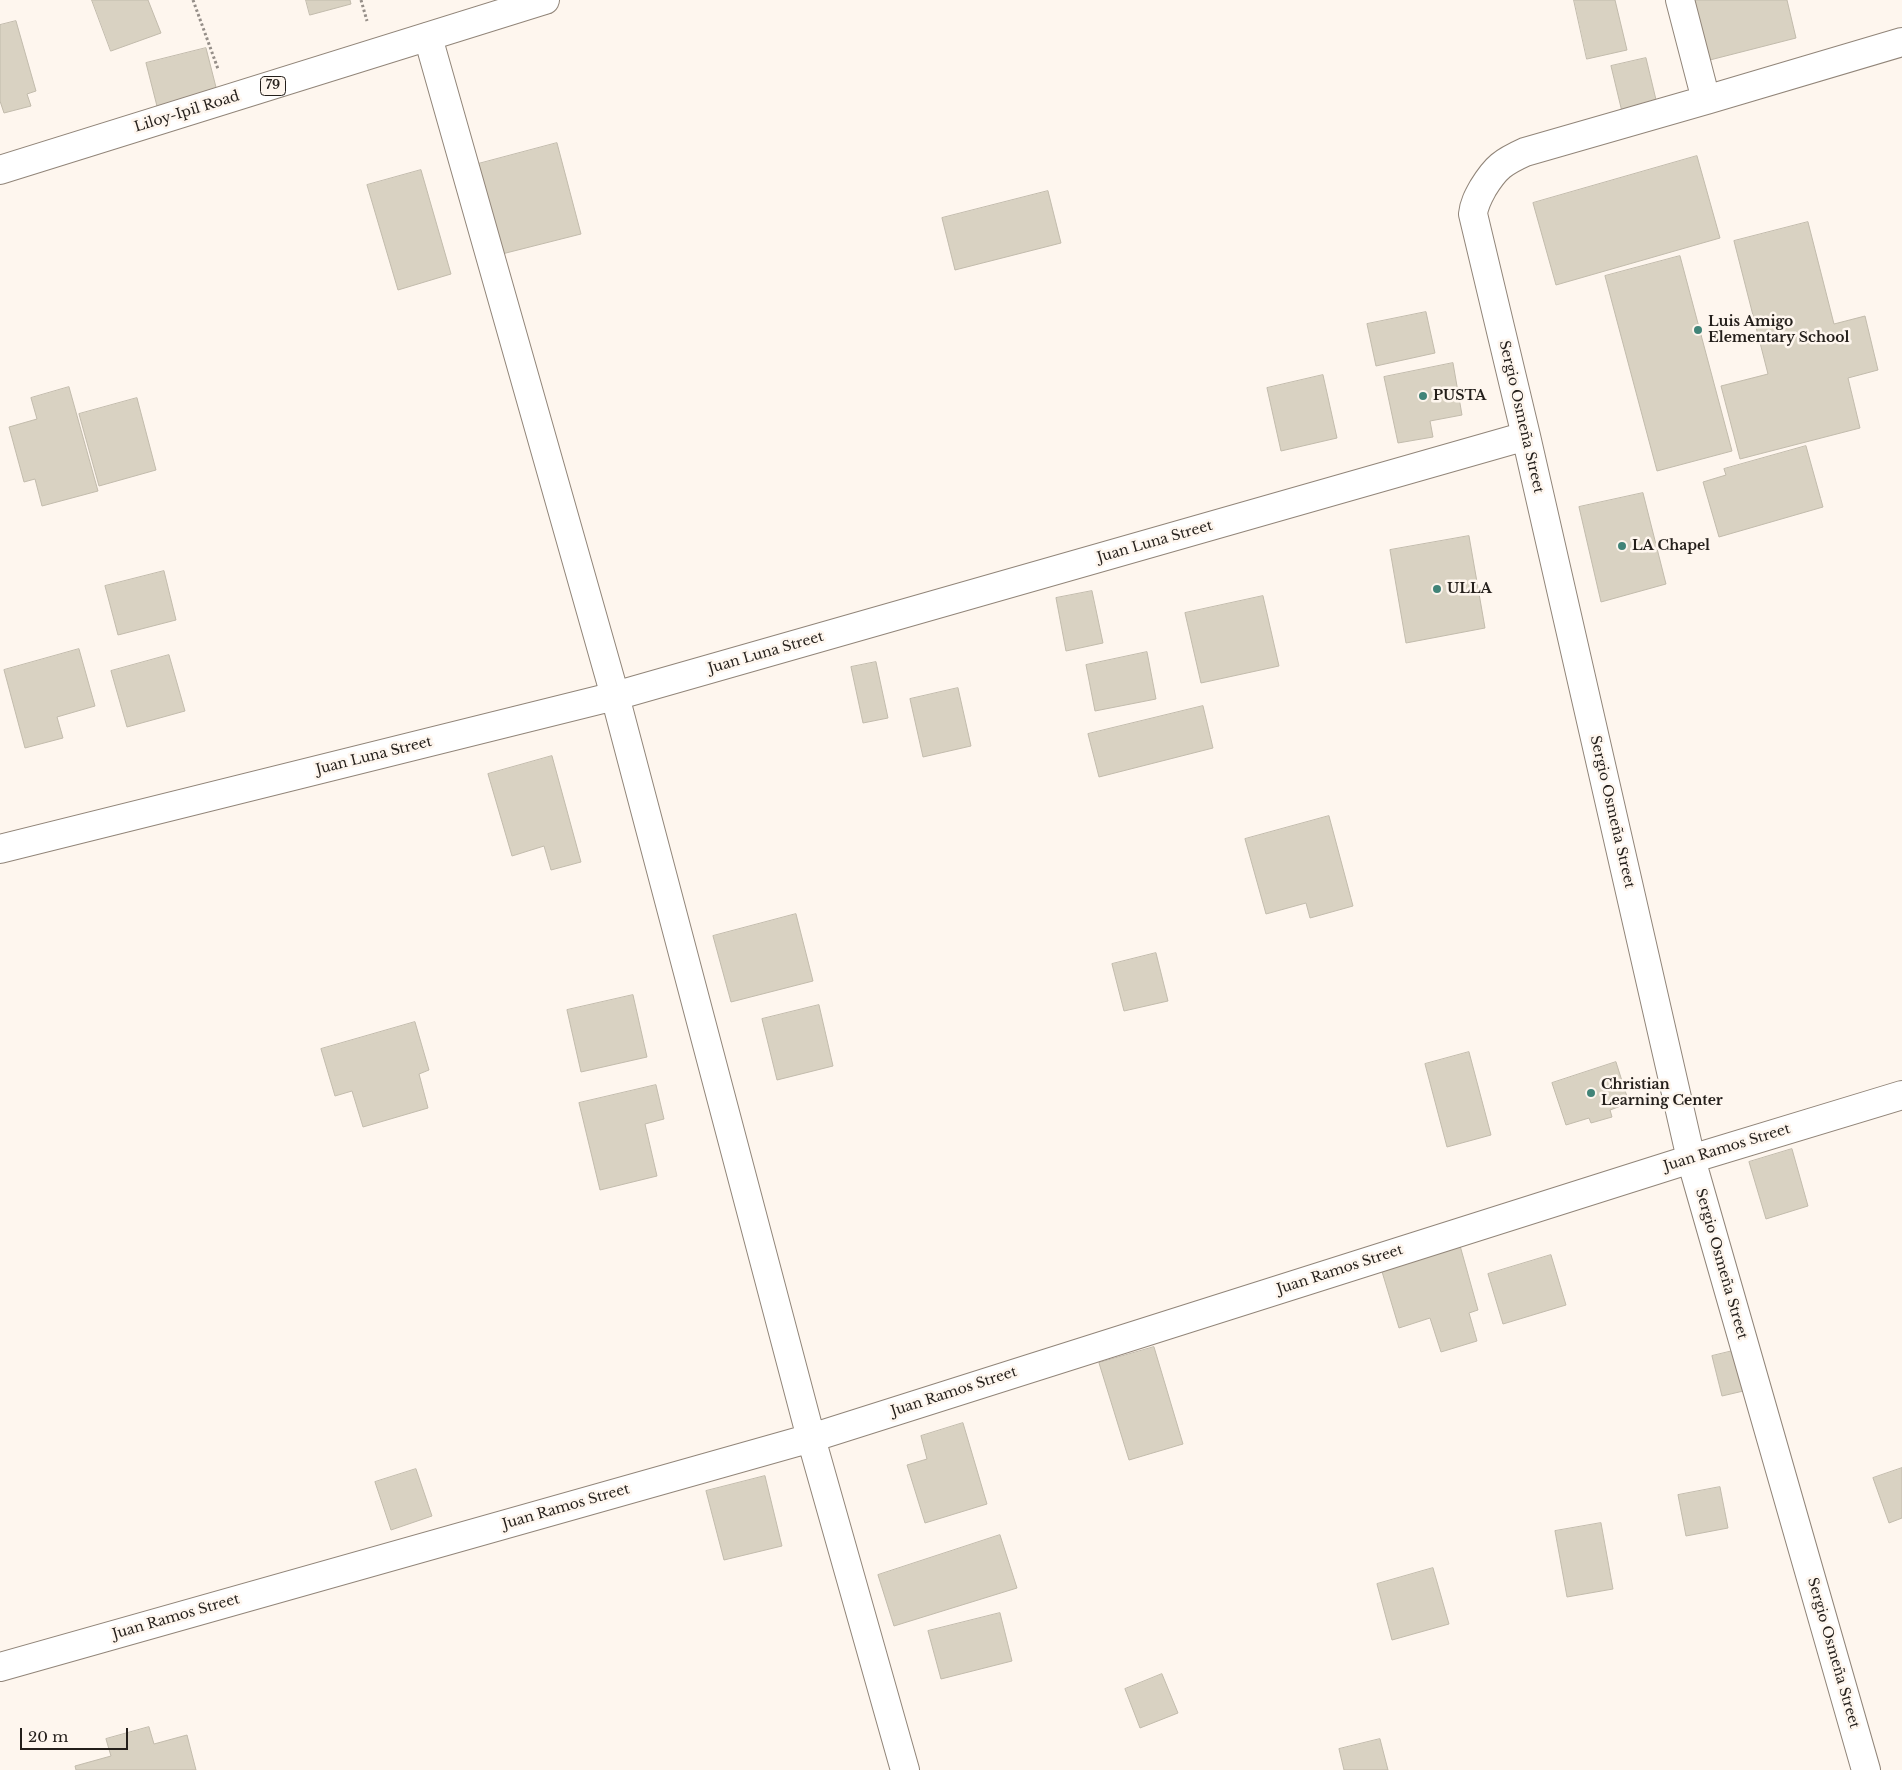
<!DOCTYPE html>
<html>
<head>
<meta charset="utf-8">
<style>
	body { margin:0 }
	#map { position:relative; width:1902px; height:1770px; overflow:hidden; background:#fef6ee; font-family:"Libre Baskerville",serif }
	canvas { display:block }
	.scale { position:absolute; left:20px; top:1728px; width:108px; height:22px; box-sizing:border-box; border:2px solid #241f1b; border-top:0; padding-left:6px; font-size:15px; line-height:18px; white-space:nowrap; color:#241f1b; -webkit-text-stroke:4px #fef6ee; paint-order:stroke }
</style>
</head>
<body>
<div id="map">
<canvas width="1902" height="1770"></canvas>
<div class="scale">20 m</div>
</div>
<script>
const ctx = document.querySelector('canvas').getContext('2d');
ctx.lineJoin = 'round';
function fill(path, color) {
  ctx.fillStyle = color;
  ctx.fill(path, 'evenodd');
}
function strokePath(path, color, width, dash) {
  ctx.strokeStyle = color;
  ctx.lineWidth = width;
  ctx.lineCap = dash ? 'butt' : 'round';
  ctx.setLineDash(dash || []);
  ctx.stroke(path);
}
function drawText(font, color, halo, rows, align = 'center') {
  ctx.font = font + ' "Libre Baskerville",serif';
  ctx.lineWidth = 5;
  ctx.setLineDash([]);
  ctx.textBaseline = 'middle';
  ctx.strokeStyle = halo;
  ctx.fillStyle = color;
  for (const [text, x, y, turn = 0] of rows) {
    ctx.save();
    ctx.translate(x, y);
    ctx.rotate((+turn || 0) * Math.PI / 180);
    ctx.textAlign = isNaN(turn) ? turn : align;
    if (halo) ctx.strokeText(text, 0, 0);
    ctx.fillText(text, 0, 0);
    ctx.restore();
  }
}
const building = new Path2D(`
	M 92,0 L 148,0 L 161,33 L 111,51 Z
	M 306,0 L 350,0 L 351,4 L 310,15 Z
	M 1574,0 L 1615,0 L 1627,50 L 1587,59 Z
	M 1690,0 L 1787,0 L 1796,38 L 1706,61 Z
	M 16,21 L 36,91 L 27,94 L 31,106 L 4,113 L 0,101 L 0,25 Z
	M 206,48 L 219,99 L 159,114 L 146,63 Z
	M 1646,58 L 1658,108 L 1623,116 L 1611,66 Z
	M 557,143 L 581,234 L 502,254 L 478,164 Z
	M 1697,156 L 1720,238 L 1556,285 L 1533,203 Z
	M 421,170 L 451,274 L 398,290 L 367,185 Z
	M 1048,191 L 1061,243 L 955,270 L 942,218 Z
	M 1808,222 L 1834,324 L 1865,316 L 1878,370 L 1848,378 L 1860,428 L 1740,459 L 1721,386 L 1768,374 L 1734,241 Z
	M 1680,256 L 1732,451 L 1657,471 L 1605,276 Z
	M 1426,312 L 1435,353 L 1376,366 L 1367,324 Z
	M 1453,363 L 1462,415 L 1430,421 L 1433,437 L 1398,443 L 1384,377 Z
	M 1323,375 L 1337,438 L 1281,451 L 1267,388 Z
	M 69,387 L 98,491 L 42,506 L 35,479 L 24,482 L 9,427 L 37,419 L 31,398 Z
	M 137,398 L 156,470 L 99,486 L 79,414 Z
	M 1806,446 L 1823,507 L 1719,537 L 1703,482 L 1726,475 L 1724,469 Z
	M 1643,493 L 1666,584 L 1601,602 L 1579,507 Z
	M 1469,536 L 1485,628 L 1406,643 L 1390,550 Z
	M 164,571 L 176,620 L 118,635 L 105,586 Z
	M 1092,591 L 1103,643 L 1066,651 L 1056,598 Z
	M 1263,596 L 1279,666 L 1201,683 L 1185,613 Z
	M 79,649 L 95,706 L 57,717 L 63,738 L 25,748 L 4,670 Z
	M 1147,652 L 1156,699 L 1095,711 L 1086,665 Z
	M 169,655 L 185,711 L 127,727 L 111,671 Z
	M 876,662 L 888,718 L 863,723 L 851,667 Z
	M 958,688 L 971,746 L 923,757 L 910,699 Z
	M 1203,706 L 1213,748 L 1099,777 L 1088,734 Z
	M 552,756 L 581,862 L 551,870 L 544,846 L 512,856 L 488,774 Z
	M 1329,816 L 1353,906 L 1310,918 L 1306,903 L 1266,914 L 1245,839 Z
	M 796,914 L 813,981 L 731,1002 L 713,936 Z
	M 1156,953 L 1168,1001 L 1124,1011 L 1112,964 Z
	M 633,995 L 647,1057 L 581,1072 L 567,1010 Z
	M 819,1005 L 833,1066 L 777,1080 L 762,1019 Z
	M 415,1022 L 429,1070 L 419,1074 L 428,1108 L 363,1127 L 352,1091 L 335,1096 L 321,1049 Z
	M 1469,1052 L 1491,1135 L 1447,1147 L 1425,1064 Z
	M 1616,1062 L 1629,1103 L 1610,1110 L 1612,1117 L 1591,1123 L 1589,1118 L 1566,1125 L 1552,1083 Z
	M 656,1085 L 664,1119 L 645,1124 L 657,1176 L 600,1190 L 579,1103 Z
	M 1792,1149 L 1808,1206 L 1766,1219 L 1749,1162 Z
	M 1459,1242 L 1478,1310 L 1469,1313 L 1477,1341 L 1441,1352 L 1430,1318 L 1399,1328 L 1380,1265 Z
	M 1551,1255 L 1566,1305 L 1503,1324 L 1488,1274 Z
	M 1154,1347 L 1183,1444 L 1129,1460 L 1099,1363 Z
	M 1741,1349 L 1752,1389 L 1722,1396 L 1712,1356 Z
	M 963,1423 L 987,1504 L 925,1523 L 907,1465 L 927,1459 L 921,1436 Z
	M 1902,1468 L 1902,1518 L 1889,1523 L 1873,1478 Z
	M 416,1469 L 432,1516 L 391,1530 L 375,1482 Z
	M 765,1476 L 782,1546 L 724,1560 L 706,1491 Z
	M 1720,1487 L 1728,1528 L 1686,1536 L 1678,1495 Z
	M 1601,1523 L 1613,1589 L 1567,1597 L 1555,1531 Z
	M 1000,1535 L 1017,1588 L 894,1626 L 878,1575 Z
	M 1433,1568 L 1449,1624 L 1392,1640 L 1377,1584 Z
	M 1000,1613 L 1012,1661 L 941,1679 L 928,1631 Z
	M 1162,1674 L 1178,1713 L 1140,1728 L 1125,1689 Z
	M 149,1727 L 154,1744 L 187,1735 L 196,1770 L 76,1770 L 75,1766 L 111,1756 L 106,1739 Z
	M 1380,1739 L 1388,1770 L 1344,1770 L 1339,1749 Z`);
fill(building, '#d9d2c2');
strokePath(building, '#c2bbac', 1);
const street = new Path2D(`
	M 1680,0 L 1706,100 L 1525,152 C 1503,162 1496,167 1483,188 C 1478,197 1474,204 1473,214 L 1526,436 L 1691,1159 L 1866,1770
	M 428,37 L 615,696 L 811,1438 L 905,1770
	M 1706,100 L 1902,42
	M 0,849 L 615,696 L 1526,436
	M 0,1667 L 811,1438 L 1691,1159 L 1902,1095`);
const highway = new Path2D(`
	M 0,170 L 545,0`);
strokePath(street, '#918579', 30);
strokePath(highway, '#918579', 30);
strokePath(new Path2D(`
	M 193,0 L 218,69
	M 361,0 L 367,21`), '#958e88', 3, [2.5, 2.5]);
strokePath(street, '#fff', 28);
strokePath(highway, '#fff', 28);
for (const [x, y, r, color] of [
	[1698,330,5,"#418478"],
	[1423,396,5,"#418478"],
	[1622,546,5,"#418478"],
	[1437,589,5,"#418478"],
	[1591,1093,5,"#418478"]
]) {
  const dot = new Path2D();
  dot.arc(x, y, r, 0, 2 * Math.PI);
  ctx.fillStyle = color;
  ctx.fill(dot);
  strokePath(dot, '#fef6ee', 2);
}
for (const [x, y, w] of [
	[273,86,25]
]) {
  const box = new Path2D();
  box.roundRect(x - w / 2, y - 9.5, w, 19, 4);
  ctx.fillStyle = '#fef6ee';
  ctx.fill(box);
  strokePath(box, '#241f1b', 1);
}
drawText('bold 12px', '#241f1b', null, [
	["79",273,86]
]);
drawText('14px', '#241f1b', '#fef6ee', [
	["Liloy-Ipil Road",187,112,-17],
	["Sergio Osmeña Street",1521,417,77],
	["Juan Luna Street",1155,542,-16],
	["Juan Luna Street",766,653,-16],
	["Juan Luna Street",374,756,-14],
	["Sergio Osmeña Street",1612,812,77],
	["Juan Ramos Street",1727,1148,-17],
	["Sergio Osmeña Street",1721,1264,74],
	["Juan Ramos Street",1340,1270,-18],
	["Juan Ramos Street",954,1392,-18],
	["Juan Ramos Street",566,1507,-16],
	["Juan Ramos Street",176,1617,-16],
	["Sergio Osmeña Street",1833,1653,74]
]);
drawText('bold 14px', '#241f1b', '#fef6ee', [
	["Luis Amigo",1708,322],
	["Elementary School",1708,338],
	["PUSTA",1433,396],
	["LA Chapel",1632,546],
	["ULLA",1447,589],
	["Christian",1601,1085],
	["Learning Center",1601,1101]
], 'left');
</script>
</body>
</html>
